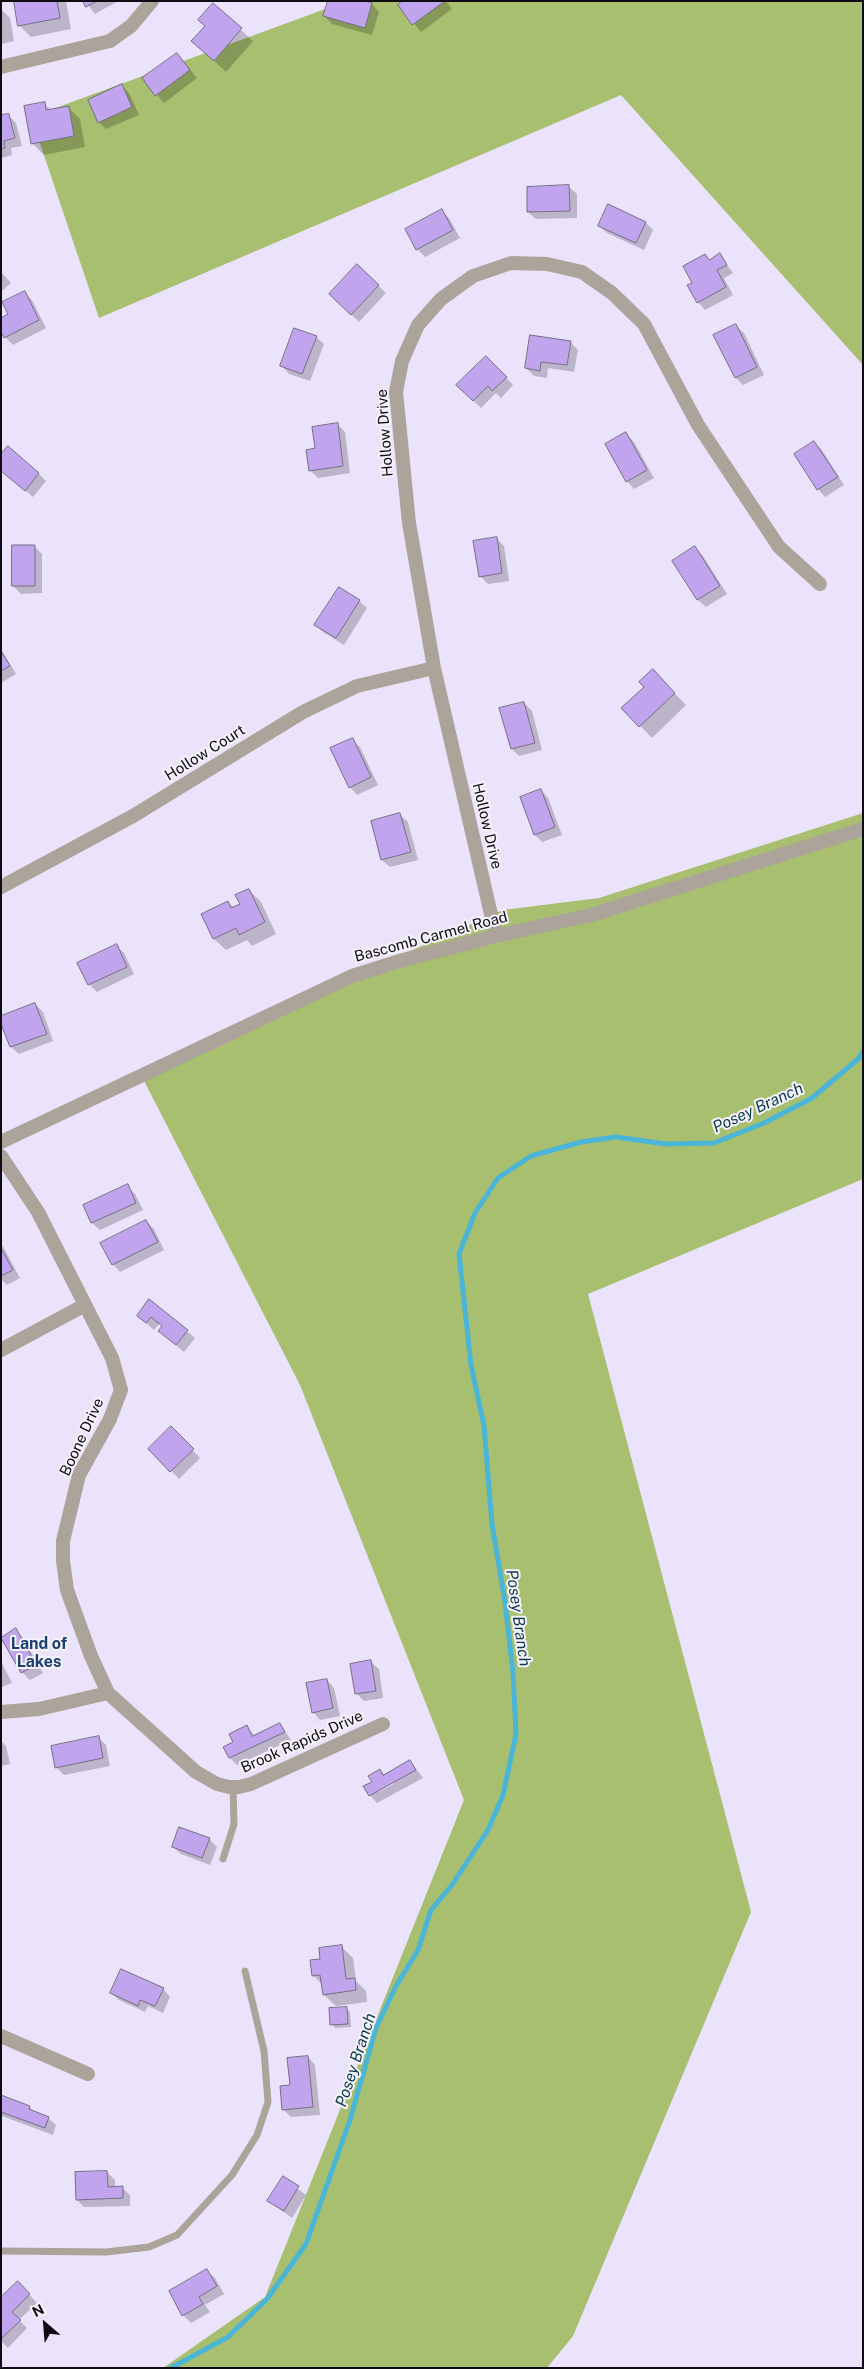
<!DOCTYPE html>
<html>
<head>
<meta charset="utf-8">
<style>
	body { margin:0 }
	#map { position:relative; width:864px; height:2369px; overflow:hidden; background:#ebe2fb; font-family:"Public Sans",sans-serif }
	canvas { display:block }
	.frame { position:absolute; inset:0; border:2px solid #0e0b13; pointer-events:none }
	.north { position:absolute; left:20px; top:2299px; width:50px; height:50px; -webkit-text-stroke:4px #f6f2fc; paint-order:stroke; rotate:333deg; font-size:14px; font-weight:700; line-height:20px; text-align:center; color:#0e0b13 }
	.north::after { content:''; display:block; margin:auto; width:18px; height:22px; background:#0e0b13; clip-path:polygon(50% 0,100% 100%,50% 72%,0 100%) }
</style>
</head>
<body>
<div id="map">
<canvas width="864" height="2369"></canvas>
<div class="frame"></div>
<div class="north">N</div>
</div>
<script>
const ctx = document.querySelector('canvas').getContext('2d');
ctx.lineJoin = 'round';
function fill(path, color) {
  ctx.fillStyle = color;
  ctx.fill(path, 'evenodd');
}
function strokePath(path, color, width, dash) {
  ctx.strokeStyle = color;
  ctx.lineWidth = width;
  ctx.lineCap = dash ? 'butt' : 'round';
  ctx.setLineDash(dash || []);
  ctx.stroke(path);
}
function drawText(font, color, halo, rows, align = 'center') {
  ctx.font = font + ' "Public Sans",sans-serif';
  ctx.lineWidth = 4;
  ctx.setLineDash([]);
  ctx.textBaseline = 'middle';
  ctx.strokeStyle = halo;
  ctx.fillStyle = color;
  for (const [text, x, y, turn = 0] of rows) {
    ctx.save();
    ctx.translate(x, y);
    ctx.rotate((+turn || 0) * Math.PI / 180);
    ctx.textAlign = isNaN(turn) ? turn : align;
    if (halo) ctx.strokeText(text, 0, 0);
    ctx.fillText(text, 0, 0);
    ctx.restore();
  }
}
fill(new Path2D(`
	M 347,1 L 863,1 L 863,365 L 621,95 L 99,318 L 31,117 Z
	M 863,813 L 863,1179 L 588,1294 L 751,1912 L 573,2336 L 547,2368 L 163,2368 L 265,2297 L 464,1800 L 300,1385 L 139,1071 L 503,910 L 599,898 Z`), '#a7bf6f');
fill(new Path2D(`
	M 15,1 L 66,1 L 71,29 L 31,37 L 19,25 Z
	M 85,1 L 118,1 L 95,14 Z
	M 361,1 L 372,4 L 379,12 L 372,35 L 332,24 L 324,16 Z
	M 404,1 L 446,1 L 452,9 L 421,32 L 399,5 Z
	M 213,5 L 253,41 L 226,72 L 193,41 L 206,26 Z
	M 1,9 L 10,18 L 14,41 L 1,44 Z
	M 177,54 L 197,78 L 164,103 L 144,79 Z
	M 122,86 L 129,93 L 139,115 L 106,129 L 99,122 Z
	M 44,104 L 51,110 L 68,107 L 80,119 L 85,147 L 44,155 L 32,143 Z
	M 8,115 L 16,123 L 22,146 L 11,148 L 12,155 L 2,158 L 1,117 Z
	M 569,187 L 577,194 L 577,218 L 536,219 L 528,212 Z
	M 441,210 L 449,218 L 460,238 L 425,257 L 417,249 L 406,229 Z
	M 646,223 L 653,230 L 644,250 L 607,233 L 599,226 Z
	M 705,255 L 710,260 L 720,255 L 733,273 L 724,278 L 733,295 L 705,310 L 698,302 L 693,283 Z
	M 357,266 L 386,293 L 359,322 L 330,294 Z
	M 1,272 L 11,283 L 1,292 Z
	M 24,292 L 32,300 L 46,328 L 13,345 L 5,337 L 10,315 Z
	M 736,326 L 744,333 L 764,375 L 743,385 L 736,378 Z
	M 316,337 L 324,344 L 310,381 L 289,374 L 282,366 Z
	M 570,342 L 578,350 L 574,372 L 548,368 L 547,378 L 534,376 L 526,368 Z
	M 486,357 L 513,385 L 501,398 L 496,393 L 481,408 L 458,385 Z
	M 337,424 L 345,432 L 350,473 L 318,478 L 310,470 L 317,449 Z
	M 626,434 L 634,442 L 654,478 L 634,489 L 627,481 Z
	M 814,442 L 822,450 L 844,485 L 825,497 L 818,489 Z
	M 1,470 L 39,474 L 46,481 L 33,497 Z
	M 496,538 L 504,546 L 509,581 L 488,584 L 480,576 Z
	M 34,546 L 42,554 L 42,593 L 21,594 L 13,586 Z
	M 695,548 L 703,556 L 727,594 L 706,607 L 698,600 L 674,562 Z
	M 359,601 L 367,608 L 344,645 L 323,632 L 316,625 Z
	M 1,649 L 16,674 L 1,683 Z
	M 653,671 L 686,705 L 652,738 L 623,708 L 645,687 Z
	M 524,703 L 532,711 L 542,750 L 519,756 L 512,749 L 501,709 Z
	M 352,740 L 360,747 L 378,785 L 357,795 L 350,787 Z
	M 541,790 L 548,798 L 562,835 L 542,842 L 535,835 Z
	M 400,815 L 408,822 L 418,860 L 390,867 L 382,860 Z
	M 249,890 L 261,902 L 276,934 L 252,946 L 247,940 L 226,950 L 214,939 L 203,915 L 228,902 L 234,908 L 241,905 Z
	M 116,946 L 124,953 L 134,974 L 97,992 L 89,984 Z
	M 35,1004 L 43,1012 L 53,1041 L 19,1054 L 11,1047 Z
	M 127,1186 L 135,1194 L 143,1210 L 100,1230 L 92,1223 L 85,1206 Z
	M 146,1221 L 154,1229 L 164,1250 L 120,1272 L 113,1264 Z
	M 1,1243 L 20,1278 L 7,1285 L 1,1279 Z
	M 150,1301 L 195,1338 L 184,1352 L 160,1331 L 163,1327 L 159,1324 L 154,1330 L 138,1316 Z
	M 171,1428 L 200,1458 L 179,1479 L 150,1449 Z
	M 16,1630 L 23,1638 L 43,1673 L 30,1680 L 22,1672 Z
	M 1,1661 L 12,1683 L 2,1687 L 1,1686 Z
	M 371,1662 L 379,1669 L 383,1698 L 364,1701 L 356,1693 Z
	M 327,1680 L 334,1688 L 340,1716 L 320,1720 L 313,1712 Z
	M 280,1724 L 291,1740 L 237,1765 L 230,1758 L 234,1743 L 247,1727 L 255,1736 Z
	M 99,1738 L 106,1745 L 110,1766 L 64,1775 L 56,1767 Z
	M 1,1741 L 6,1746 L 10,1764 L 1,1766 Z
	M 410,1761 L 423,1778 L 377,1803 L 370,1795 L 380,1771 L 385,1775 ZM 392,1782 L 394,1784 L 378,1792 L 378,1789 Z
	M 209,1839 L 217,1847 L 210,1865 L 181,1854 L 173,1847 Z
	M 341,1946 L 353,1958 L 356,1981 L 366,1991 L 367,2002 L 336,2006 L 324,1995 L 323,1985 L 313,1975 L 322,1960 Z
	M 163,1989 L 170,1997 L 163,2013 L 148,2006 L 145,2012 L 119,2000 L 111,1993 Z
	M 346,2008 L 350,2012 L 351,2027 L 335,2028 L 332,2024 Z
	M 308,2057 L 315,2065 L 320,2115 L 291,2117 L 284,2110 L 291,2086 Z
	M 1,2096 L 29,2107 L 36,2113 L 48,2118 L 56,2125 L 53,2135 L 2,2116 Z
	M 107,2172 L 115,2180 L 115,2188 L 122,2188 L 130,2195 L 130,2206 L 84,2207 L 77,2200 Z
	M 283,2178 L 306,2195 L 292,2218 L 269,2201 Z
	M 207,2271 L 215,2278 L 224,2294 L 205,2305 L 210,2312 L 191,2323 L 183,2315 Z
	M 18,2283 L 37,2303 L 19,2320 L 27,2328 L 8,2348 L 1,2341 L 1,2299 Z`), '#0003');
strokePath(new Path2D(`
	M 171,2368 L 228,2337 L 267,2299 L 306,2244 L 350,2120 L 376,2028 L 396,1986 L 418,1950 L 431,1910 L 452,1885 L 488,1830 L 503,1795 L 516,1734 L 513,1672 L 505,1602 L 492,1524 L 484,1426 L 471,1365 L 459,1254 L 475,1213 L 498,1178 L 531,1156 L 581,1142 L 616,1137 L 666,1144 L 714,1143 L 764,1123 L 812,1098 L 858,1059 L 863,1051`), '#4bb5d8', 5);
const building = new Path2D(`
	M 14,1 L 57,1 L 60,18 L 18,26 Z
	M 83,1 L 97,1 L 86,7 Z
	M 328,1 L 365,1 L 372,3 L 365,28 L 323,16 Z
	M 402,1 L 445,1 L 412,25 L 398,5 Z
	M 213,3 L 242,28 L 214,61 L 191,41 L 205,26 L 198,20 Z
	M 177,53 L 190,70 L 155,96 L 142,78 Z
	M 122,84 L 132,107 L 98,123 L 88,100 Z
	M 45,102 L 46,110 L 69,106 L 74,136 L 31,144 L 24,106 Z
	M 9,114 L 15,138 L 4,141 L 5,148 L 1,149 L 1,115 Z
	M 569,185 L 570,211 L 527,212 L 527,187 Z
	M 608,204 L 646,222 L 636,243 L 598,226 Z
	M 442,209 L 453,230 L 416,250 L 405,229 Z
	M 720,253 L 727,265 L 717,270 L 726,287 L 697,303 L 687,285 L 692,283 L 683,266 L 705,254 L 709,260 Z
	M 357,264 L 379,285 L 351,315 L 329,294 Z
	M 25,291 L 39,320 L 4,338 L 1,332 L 1,318 L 8,314 L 2,302 Z
	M 736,324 L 757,367 L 735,378 L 713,335 Z
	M 294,328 L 317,336 L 302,374 L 280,366 Z
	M 530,335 L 571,341 L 567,365 L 541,362 L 540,371 L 525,368 Z
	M 486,356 L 507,377 L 492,391 L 488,386 L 473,401 L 456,385 Z
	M 338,423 L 343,466 L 309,471 L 306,450 L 315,448 L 312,427 Z
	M 626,432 L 647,470 L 626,482 L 605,444 Z
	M 814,441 L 838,477 L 817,490 L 794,454 Z
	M 8,446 L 39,473 L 25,491 L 1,471 L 1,454 Z
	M 497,537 L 502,573 L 479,577 L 473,541 Z
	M 12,545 L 35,545 L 35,586 L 12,586 Z
	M 695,546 L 720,586 L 697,600 L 672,561 Z
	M 339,587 L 360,600 L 336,638 L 314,625 Z
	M 1,651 L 10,666 L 1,671 Z
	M 653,669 L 675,693 L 639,727 L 621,708 L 644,687 L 639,682 Z
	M 524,702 L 535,743 L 511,749 L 499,708 Z
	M 353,738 L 371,777 L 349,788 L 330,748 Z
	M 541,789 L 555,827 L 534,835 L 520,797 Z
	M 400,813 L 411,852 L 381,860 L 371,821 Z
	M 249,889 L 265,922 L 239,935 L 236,928 L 213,939 L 201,914 L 228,901 L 231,908 L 240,904 L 235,895 Z
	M 117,944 L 127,967 L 88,985 L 77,963 Z
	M 35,1003 L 47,1034 L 10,1047 L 1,1024 L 1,1016 Z
	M 128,1184 L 136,1203 L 91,1223 L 83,1205 Z
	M 146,1220 L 158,1242 L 112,1265 L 100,1243 Z
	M 1,1248 L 13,1270 L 1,1276 Z
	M 149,1299 L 188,1330 L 176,1345 L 158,1331 L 162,1326 L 151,1317 L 146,1323 L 137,1316 Z
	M 171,1426 L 194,1449 L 170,1472 L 148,1449 Z
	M 16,1628 L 36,1665 L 21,1673 L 1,1638 Z
	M 371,1660 L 376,1691 L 355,1694 L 350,1664 Z
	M 327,1679 L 333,1708 L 312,1713 L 306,1683 Z
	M 280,1723 L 285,1732 L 229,1758 L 223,1747 L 233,1742 L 229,1734 L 247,1725 L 252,1736 Z
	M 99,1736 L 103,1758 L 55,1768 L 51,1746 Z
	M 410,1760 L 416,1770 L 369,1796 L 363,1786 L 372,1782 L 368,1776 L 380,1769 L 383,1775 Z
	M 179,1827 L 210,1838 L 202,1858 L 172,1847 Z
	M 342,1945 L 346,1979 L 355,1978 L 356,1990 L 323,1995 L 320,1975 L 312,1976 L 310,1960 L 320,1959 L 319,1948 Z
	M 121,1969 L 164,1988 L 155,2006 L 140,2000 L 138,2006 L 110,1993 Z
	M 347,2007 L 348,2024 L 330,2025 L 329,2008 Z
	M 308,2056 L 313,2107 L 282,2110 L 280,2086 L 290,2085 L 287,2058 Z
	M 1,2095 L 30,2106 L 29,2109 L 49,2117 L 45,2128 L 1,2112 Z
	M 107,2171 L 108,2187 L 123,2186 L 123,2198 L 76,2200 L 75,2172 Z
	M 283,2176 L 299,2186 L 284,2211 L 267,2201 Z
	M 207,2269 L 217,2286 L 199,2297 L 203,2304 L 182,2316 L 169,2291 Z
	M 18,2281 L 30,2294 L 12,2312 L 21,2320 L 1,2339 L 1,2297 Z`);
fill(building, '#c1a4ee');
strokePath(building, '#756e83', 1);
strokePath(new Path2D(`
	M 223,1859 L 234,1824 L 233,1787
	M 1,2251 L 106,2252 L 149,2247 L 177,2235 L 232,2175 L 257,2135 L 268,2102 L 264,2051 L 245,1971`), '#aca39b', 7);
strokePath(new Path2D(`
	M 1,67 L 110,41 L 131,26 L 152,1
	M 1,887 L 133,816 L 303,712 L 357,686 L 434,668
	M 496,936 L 434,668 L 409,523 L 396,392 L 402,361 L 418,325 L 441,299 L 473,276 L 511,263 L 547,264 L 582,272 L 612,293 L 644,324 L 698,425 L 779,547 L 820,584
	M 1,1142 L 352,976 L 403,960 L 496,936 L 591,915 L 863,829
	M 1,1156 L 38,1212 L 112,1358 L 121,1390 L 110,1419 L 79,1475 L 63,1541 L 63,1561 L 67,1590 L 91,1656 L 108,1693 L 196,1772 L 217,1784 L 229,1787 L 239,1787 L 251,1784 L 383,1724
	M 1,1350 L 85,1305
	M 1,1712 L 39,1709 L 108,1693
	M 1,2036 L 88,2074`), '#aca39b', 14);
drawText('15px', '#0e0b13', '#f6f2fc', [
	["Hollow Drive",385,433,-94],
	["Hollow Court",205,753,-32],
	["Hollow Drive",487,826,77],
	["Bascomb Carmel Road",431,937,-15],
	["Boone Drive",82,1437,-65],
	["Brook Rapids Drive",302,1742,-24]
]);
drawText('italic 16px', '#0b3b4a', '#f6f2fc', [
	["Posey Branch",758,1108,-25],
	["Posey Branch",518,1618,82],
	["Posey Branch",356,2060,-72]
]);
drawText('bold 16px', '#1b3f74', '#f6f2fc', [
	["Land of",39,1644],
	["Lakes",39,1662]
]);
</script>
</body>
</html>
